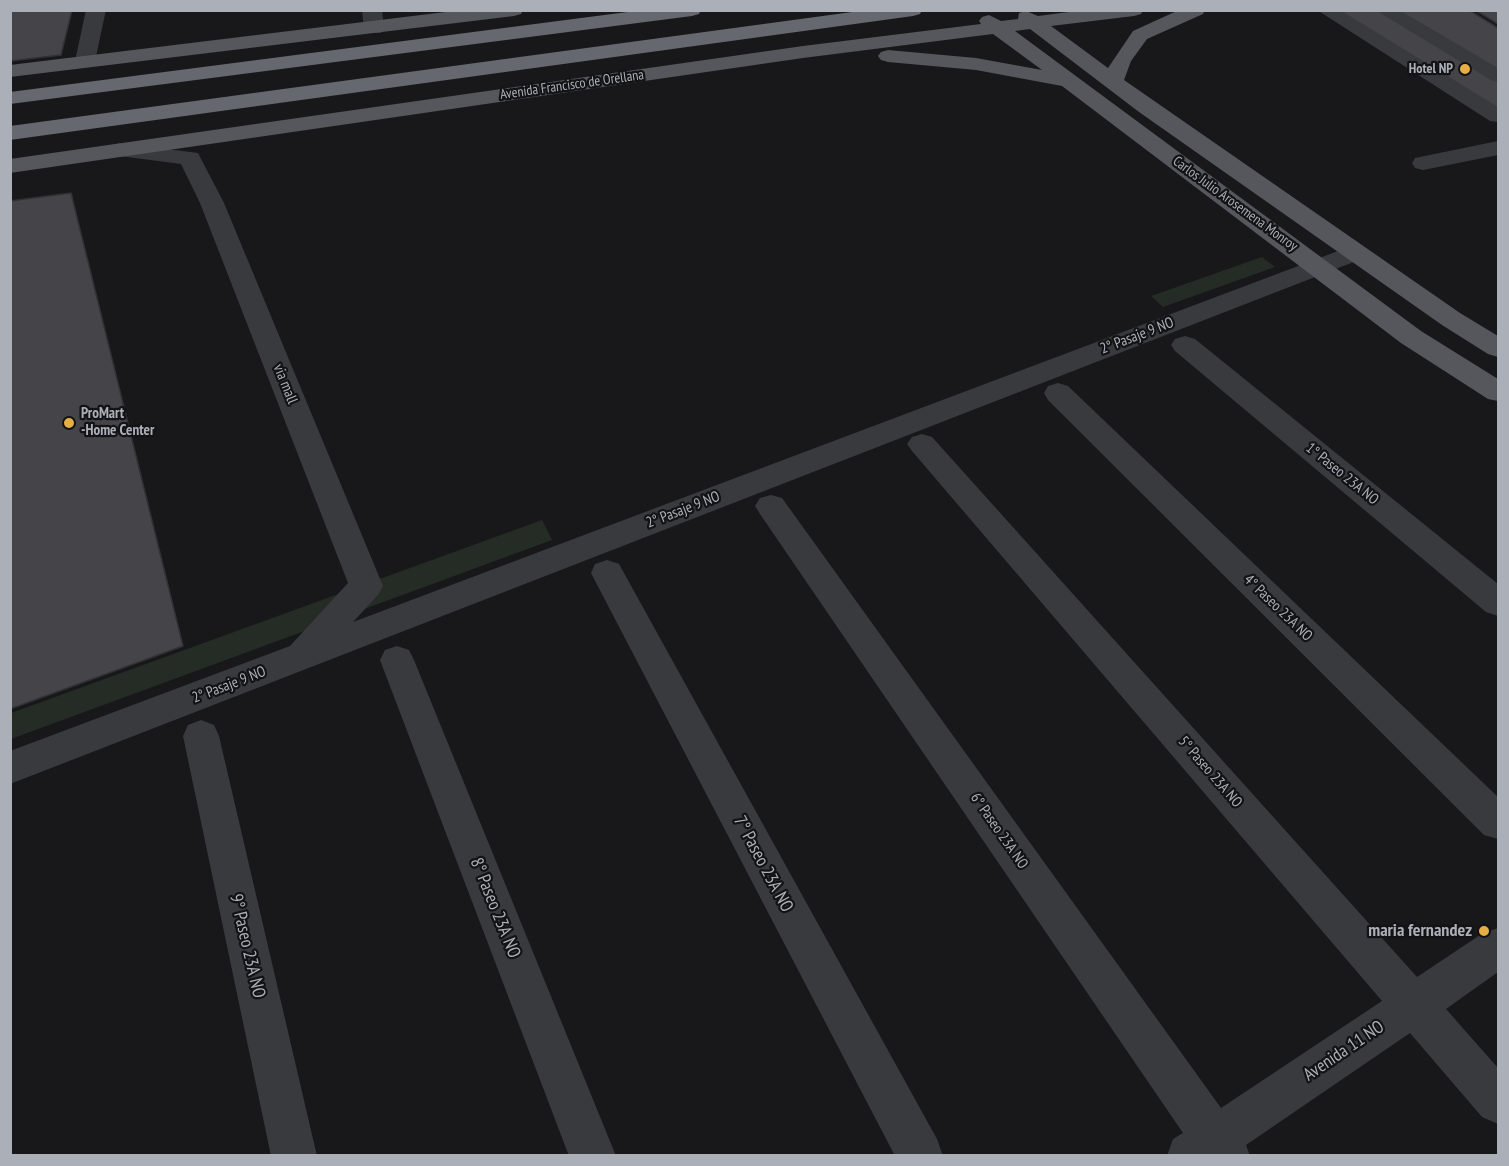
<!DOCTYPE html>
<html>
<head>
<meta charset="utf-8">
<style>
	body { margin:0 }
	#map { position:relative; width:1509px; height:1166px; overflow:hidden; background:#18181a; font-family:"PT Sans Narrow",sans-serif }
	canvas { display:block }
	.frame { position:absolute; inset:0; border:12px solid #abafb8; pointer-events:none }
</style>
</head>
<body>
<div id="map">
<canvas width="1509" height="1166"></canvas>
<div class="frame"></div>
</div>
<script>
const ctx = document.querySelector('canvas').getContext('2d');
ctx.lineJoin = 'round';
function fill(path, color) {
  ctx.fillStyle = color;
  ctx.fill(path, 'evenodd');
}
function strokePath(path, color, width, dash) {
  ctx.strokeStyle = color;
  ctx.lineWidth = width;
  ctx.lineCap = dash ? 'butt' : 'round';
  ctx.setLineDash(dash || []);
  ctx.stroke(path);
}
function drawText(font, color, halo, rows, align = 'center') {
  ctx.font = font + ' "PT Sans Narrow",sans-serif';
  ctx.lineWidth = 4.5;
  ctx.setLineDash([]);
  ctx.textBaseline = 'middle';
  ctx.strokeStyle = halo;
  ctx.fillStyle = color;
  for (const [text, x, y, turn = 0] of rows) {
    ctx.save();
    ctx.translate(x, y);
    ctx.rotate((+turn || 0) * Math.PI / 180);
    ctx.textAlign = isNaN(turn) ? turn : align;
    if (halo) ctx.strokeText(text, 0, 0);
    ctx.fillText(text, 0, 0);
    ctx.restore();
  }
}
fill(new Path2D(`
	M 1262,257 L 1275,267 L 1163,307 L 1151,296 Z
	M 542,520 L 552,540 L 11,739 L 11,713 Z`), '#242c25');
const building = new Path2D(`
	M 10,10 L 72,10 L 61,55 L 10,61 Z
	M 1336,10 L 1469,10 L 1498,28 L 1498,110 Z
	M 1475,10 L 1498,10 L 1498,24 Z
	M 71,193 L 183,646 L 10,709 L 10,201 Z`);
fill(building, '#454549');
strokePath(building, '#323235', 1.5);
fill(new Path2D(`
	M 86,10 L 106,10 L 95,61 L 92,65 L 78,65 L 75,61 Z
	M 362,10 L 382,10 L 384,29 L 381,33 L 367,33 L 364,29 Z
	M 1317,10 L 1340,10 L 1498,107 L 1498,122 L 1490,121 Z
	M 1375,10 L 1399,10 L 1498,68 L 1498,82 L 1491,80 Z
	M 1498,141 L 1498,155 L 1423,170 L 1415,168 L 1412,163 L 1415,158 Z
	M 120,143 L 198,153 L 224,203 L 383,586 L 378,595 L 353,622 L 1346,248 L 1355,245 L 1364,248 L 1368,253 L 1364,258 L 10,784 L 10,751 L 290,646 L 348,583 L 200,203 L 181,164 L 112,155 L 109,150 L 112,145 Z
	M 1185,336 L 1195,339 L 1498,584 L 1498,616 L 1486,612 L 1175,351 L 1171,345 L 1175,339 Z
	M 1058,383 L 1068,386 L 1498,797 L 1498,839 L 1484,835 L 1048,400 L 1044,393 L 1048,386 Z
	M 922,434 L 932,437 L 1417,977 L 1483,933 L 1498,928 L 1498,972 L 1446,1009 L 1498,1068 L 1498,1124 L 1482,1117 L 1410,1033 L 1246,1145 L 1250,1156 L 1167,1156 L 1173,1139 L 1183,1133 L 760,514 L 755,506 L 760,498 L 771,495 L 782,498 L 1221,1108 L 1382,1001 L 912,451 L 907,444 L 912,437 Z
	M 607,560 L 619,564 L 937,1139 L 943,1156 L 895,1156 L 591,573 L 595,564 Z
	M 397,646 L 409,650 L 414,660 L 616,1156 L 569,1156 L 380,660 L 385,650 Z
	M 201,720 L 214,725 L 219,736 L 317,1156 L 271,1156 L 183,736 L 188,725 Z`), '#393a3e');
fill(new Path2D(`
	M 462,10 L 523,10 L 521,14 L 514,16 L 10,77 L 10,65 Z
	M 1084,10 L 1143,10 L 1141,14 L 1134,16 L 1051,26 L 1108,68 L 1133,31 L 1179,10 L 1205,10 L 1203,14 L 1147,39 L 1131,61 L 1124,80 L 1460,313 L 1498,336 L 1498,357 L 1488,354 L 1442,325 L 1139,112 L 1030,29 L 1015,31 L 1421,331 L 1498,379 L 1498,401 L 1488,399 L 1401,343 L 1062,86 L 976,70 L 888,62 L 881,60 L 878,56 L 881,52 L 888,50 L 976,58 L 1042,70 L 993,34 L 803,58 L 10,173 L 10,159 L 803,46 L 981,24 L 979,21 L 982,17 L 989,15 L 1001,21 L 1018,19 L 1019,13 L 1026,11 L 1038,16 Z`), '#55575d');
fill(new Path2D(`
	M 643,10 L 701,10 L 699,14 L 692,16 L 10,104 L 10,92 Z
	M 867,10 L 922,10 L 920,14 L 913,16 L 10,140 L 10,126 Z`), '#65686f');
for (const [x, y, r, color] of [
	[1465,69,6,"#e5af44"],
	[69,423,6,"#e5af44"],
	[1484,931,6,"#e5af44"]
]) {
  const dot = new Path2D();
  dot.arc(x, y, r, 0, 2 * Math.PI);
  ctx.fillStyle = color;
  ctx.fill(dot);
  strokePath(dot, '#131315', 2);
}
drawText('bold 14px', '#abafb8', '#131315', [
	["Hotel NP",1453,69]
], 'right');
drawText('14px', '#abafb8', '#131315', [
	["Avenida Francisco de Orellana",572,85,-8],
	["Carlos Julio Arosemena Monroy",1235,204,36]
]);
drawText('15px', '#abafb8', '#131315', [
	["2° Pasaje 9 NO",1137,336,-21],
	["via mall",285,384,68],
	["1° Paseo 23A NO",1342,474,39],
	["2° Pasaje 9 NO",683,510,-21],
	["4° Paseo 23A NO",1278,608,44],
	["2° Pasaje 9 NO",229,685,-21],
	["5° Paseo 23A NO",1210,772,49],
	["6° Paseo 23A NO",999,831,55]
]);
drawText('bold 15px', '#abafb8', '#131315', [
	["ProMart",81,414],
	["-Home Center",81,431]
], 'left');
drawText('18px', '#abafb8', '#131315', [
	["7° Paseo 23A NO",763,864,62],
	["8° Paseo 23A NO",495,908,68],
	["9° Paseo 23A NO",247,946,77],
	["Avenida 11 NO",1344,1051,-34]
]);
drawText('bold 18px', '#abafb8', '#131315', [
	["maria fernandez",1472,931]
], 'right');
</script>
</body>
</html>
